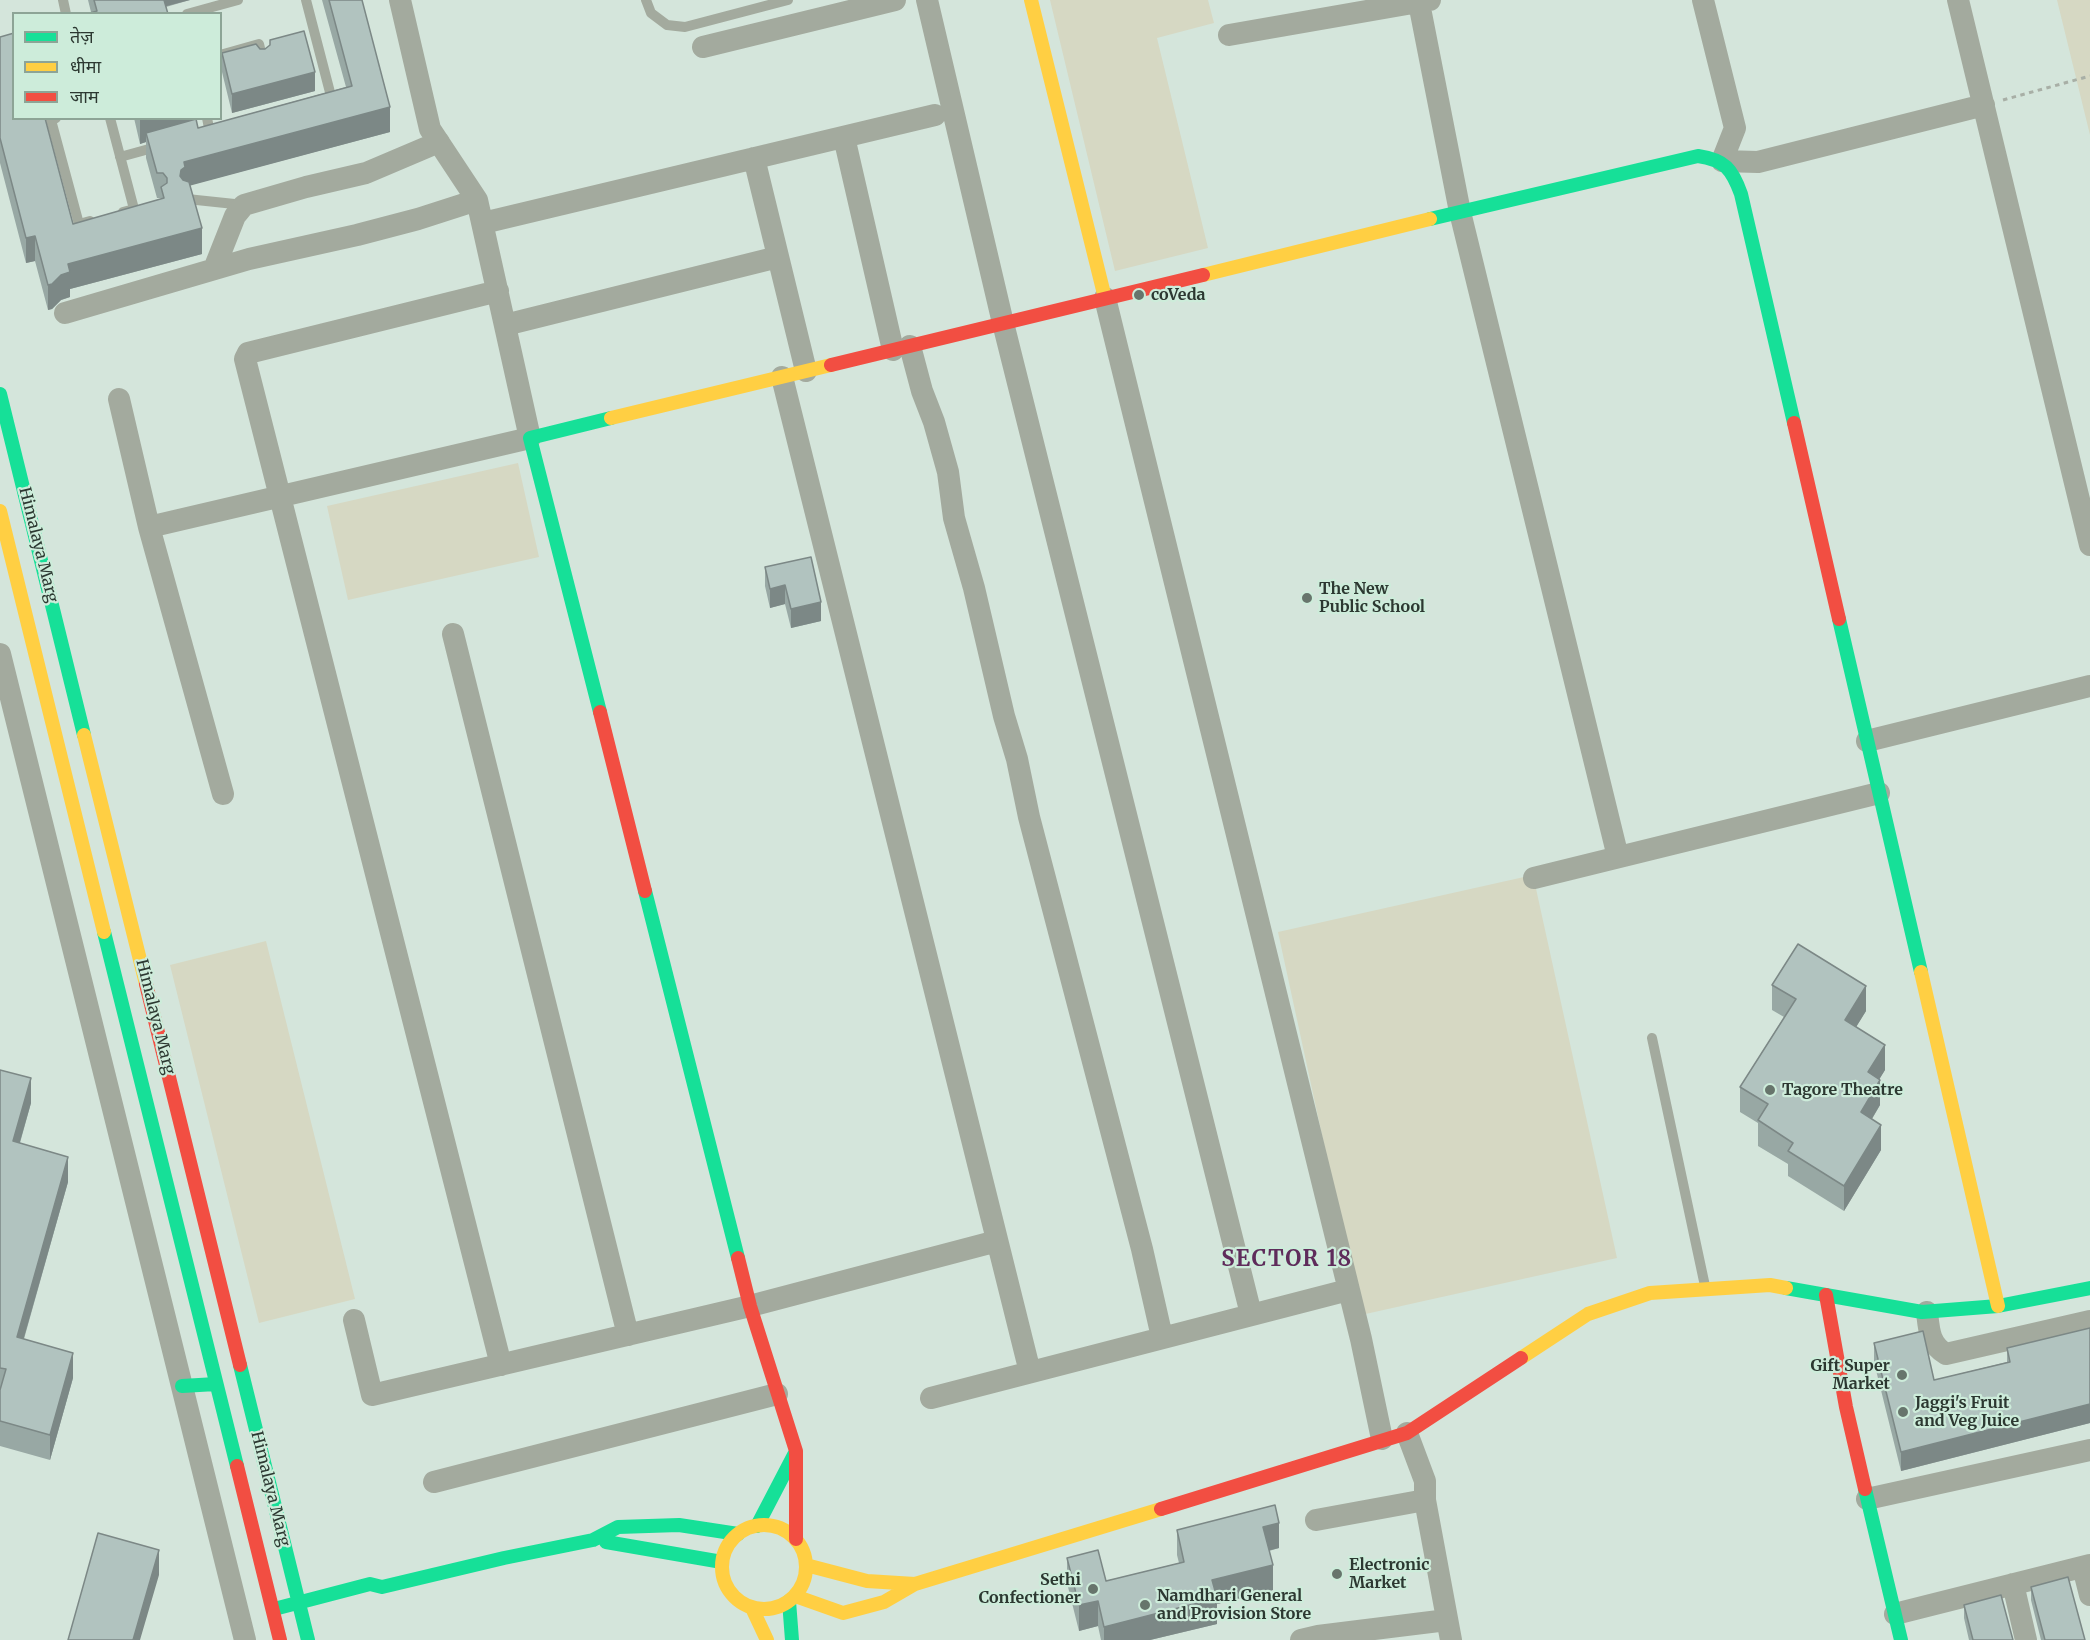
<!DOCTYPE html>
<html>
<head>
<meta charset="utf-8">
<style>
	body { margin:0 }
	#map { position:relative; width:2090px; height:1640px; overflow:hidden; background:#d4e5db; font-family:Merriweather,"Noto Sans Devanagari",serif }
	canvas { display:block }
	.legend { position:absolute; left:12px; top:12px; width:210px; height:108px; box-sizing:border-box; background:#cdecda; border:2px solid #8da496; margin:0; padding:8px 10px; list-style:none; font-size:18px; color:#2c3831 }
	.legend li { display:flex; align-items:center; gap:12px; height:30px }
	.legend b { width:30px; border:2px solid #8da496 }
</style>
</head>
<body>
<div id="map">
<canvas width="2090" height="1640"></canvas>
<ul class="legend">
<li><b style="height:8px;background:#16e098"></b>तेज़</li>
<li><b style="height:8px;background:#ffcf43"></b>धीमा</li>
<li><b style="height:8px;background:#f24e42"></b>जाम</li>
</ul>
</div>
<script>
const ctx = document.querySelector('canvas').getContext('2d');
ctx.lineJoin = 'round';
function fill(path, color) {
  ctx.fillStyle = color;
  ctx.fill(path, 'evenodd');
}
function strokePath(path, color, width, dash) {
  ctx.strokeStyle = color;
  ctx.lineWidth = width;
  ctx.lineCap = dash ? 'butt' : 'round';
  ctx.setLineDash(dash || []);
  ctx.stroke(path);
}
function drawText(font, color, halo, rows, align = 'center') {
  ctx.font = font + ' Merriweather,serif';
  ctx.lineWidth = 4.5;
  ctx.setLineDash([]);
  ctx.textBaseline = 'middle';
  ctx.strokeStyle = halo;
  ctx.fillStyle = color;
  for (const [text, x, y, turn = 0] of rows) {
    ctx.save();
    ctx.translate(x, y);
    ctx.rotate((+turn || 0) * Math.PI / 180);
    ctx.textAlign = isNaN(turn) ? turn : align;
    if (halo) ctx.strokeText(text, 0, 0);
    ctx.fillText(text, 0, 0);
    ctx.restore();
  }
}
fill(new Path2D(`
	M 1050,0 L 1208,0 L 1214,23 L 1157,38 L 1208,248 L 1115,271 Z
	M 2057,0 L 2090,0 L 2090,135 Z
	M 518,463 L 539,557 L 348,600 L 327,506 Z
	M 1533,875 L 1617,1258 L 1361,1315 L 1278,932 Z
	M 266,941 L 355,1299 L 259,1323 L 170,965 Z`), '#d6d8c3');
strokePath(new Path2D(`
	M 2003,100 L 2090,76`), '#a8afa6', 3, [4.5, 4.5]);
strokePath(new Path2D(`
	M 63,0 L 66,14
	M 306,0 L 332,100 L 329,101
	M 646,0 L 651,13 L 667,25 L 685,27 L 788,0
	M 187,14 L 238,0
	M 220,55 L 259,44 L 263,61
	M 56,118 L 51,120 L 79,224 L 90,221
	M 110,118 L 134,209 L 123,212
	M 207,118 L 210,133
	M 120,157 L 160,146
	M 187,199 L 244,205
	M 1652,1038 L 1705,1286`), '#a3aa9e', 10);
strokePath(new Path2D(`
	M 927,0 L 1003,323 L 1251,1314
	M 1703,0 L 1735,128 L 1722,161 L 1758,162 L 1984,105
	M 1958,0 L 2090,545
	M 1419,3 L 1460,212 L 1618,857
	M 1229,35 L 1430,0
	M 703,47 L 895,0
	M 844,137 L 893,350
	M 754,158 L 806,371
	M 483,223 L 935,115
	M 214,269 L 235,216 L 244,205 L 306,187 L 366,173 L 439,142
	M 498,291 L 248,353 L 245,359 L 501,1365
	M 1105,298 L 1361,1339 L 1382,1439
	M 65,313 L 249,259 L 357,235 L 418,219 L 477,200
	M 505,325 L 778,257
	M 910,346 L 922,391 L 934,422 L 948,472 L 954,518 L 974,588 L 1004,716 L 1017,759 L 1029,817 L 1142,1249 L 1162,1337
	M 782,377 L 1030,1372
	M 119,399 L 149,527 L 223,794
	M 149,527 L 530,438 L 477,200 L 430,129 L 400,0
	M 453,634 L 628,1335
	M 0,654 L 245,1640
	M 1867,741 L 2090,686
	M 1534,878 L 1879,793
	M 1927,1312 C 1929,1330 1929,1344 1946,1354 L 2090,1321
	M 354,1320 L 372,1395 L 750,1306 L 997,1241
	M 931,1398 L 1348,1290
	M 1407,1433 L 1425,1481 L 1425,1500 L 1451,1640
	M 434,1482 L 777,1394
	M 1867,1499 L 2090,1450
	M 1316,1520 L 1425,1500
	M 2083,1567 L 2090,1595
	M 2013,1584 L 2026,1640
	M 1895,1614 L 2090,1565
	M 1301,1640 L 1318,1636 L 1447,1620`), '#a3aa9e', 22);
strokePath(new Path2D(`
	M 1430,219 L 1698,156 C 1725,160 1732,169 1741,194 L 1794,423
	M 0,394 L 84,735
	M 1839,619 L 1921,972
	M 600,712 L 530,438 L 611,418
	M 645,891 L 738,1258
	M 104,932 L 237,1466
	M 1786,1288 L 1922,1312 L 1998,1306 L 2090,1288
	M 240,1365 L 308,1640
	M 182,1386 L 216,1384
	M 1865,1489 L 1901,1640
	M 757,1526 L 794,1455
	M 606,1542 L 722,1562
	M 789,1601 L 792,1640
	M 278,1608 L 370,1584 L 382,1587 L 504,1558 L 593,1540 L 618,1527 L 679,1525 L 738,1534`), '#16e098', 14);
strokePath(new Path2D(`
	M 1031,0 L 1105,298
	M 1203,275 L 1430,219
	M 611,418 L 831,365
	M 0,511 L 104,932
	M 84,735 L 146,984
	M 1921,972 L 1998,1306
	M 1521,1358 L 1588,1314 L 1650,1293 L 1770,1285 L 1786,1288
	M722 1567a42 42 0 1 1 84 0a42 42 0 1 1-84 0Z
	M 806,1565 L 867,1581 L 915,1584
	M 795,1596 L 843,1613 L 884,1602 L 915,1584 L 1161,1509
	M 752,1608 L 767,1640`), '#ffcf43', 14);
strokePath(new Path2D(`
	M 831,365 L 1203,275
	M 1794,423 L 1839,619
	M 600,712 L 645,891
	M 146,984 L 240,1365
	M 738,1258 L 750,1306 L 796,1451 L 796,1539
	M 1826,1295 L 1846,1407 L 1865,1489
	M 237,1466 L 280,1640
	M 1161,1509 L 1407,1433 L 1521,1358`), '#f24e42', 14);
fill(new Path2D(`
	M 88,0 L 190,0 L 166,7 L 91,12 Z
	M 322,0 L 362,0 L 390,132 L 190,185 L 202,254 L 70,289 L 70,297 L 61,300 L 52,309 L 48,310 L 35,261 L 26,263 L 0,163 L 0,37 L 73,224 L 161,199 L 161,198 L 157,198 L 146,158 L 146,142 L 140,144 L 134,118 L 192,118 L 192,120 L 198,128 L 346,87 Z
	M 260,49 L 315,91 L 232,113 L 222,72 L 222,53 Z
	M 765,567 L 821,621 L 791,628 L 785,604 L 770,608 L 765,586 Z
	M 1772,985 L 1866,1011 L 1856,1027 L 1885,1070 L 1879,1079 L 1880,1105 L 1872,1119 L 1881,1150 L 1844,1211 L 1788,1176 L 1788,1164 L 1758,1146 L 1758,1123 L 1740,1112 L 1740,1087 L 1784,1017 L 1772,1010 Z
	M 0,1070 L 31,1103 L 20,1143 L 68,1182 L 24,1339 L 73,1378 L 50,1460 L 0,1446 Z
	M 2090,1328 L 2090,1423 L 1901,1471 L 1874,1362 L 1874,1343 L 1934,1380 L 2007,1362 L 2007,1348 Z
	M 1177,1530 L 1279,1548 L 1269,1551 L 1273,1590 L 1217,1604 L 1217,1624 L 1150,1640 L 1101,1640 L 1098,1626 L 1079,1631 L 1067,1583 L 1067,1558 L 1106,1581 L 1179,1563 L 1177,1555 Z
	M 2031,1587 L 2085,1640 L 2041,1640 L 2031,1600 Z
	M 1964,1605 L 2013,1640 L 1969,1640 L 1964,1618 Z`), '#98a8a4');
fill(new Path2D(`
	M 159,0 L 190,0 L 159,8 Z
	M 315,72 L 315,91 L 232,113 L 232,94 Z
	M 390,107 L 390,132 L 185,187 L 180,176 L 181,170 L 184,162 Z
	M 192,118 L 192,130 L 146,133 L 146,142 L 140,144 L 140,119 Z
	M 202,228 L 202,254 L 70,289 L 70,297 L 61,300 L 52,309 L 48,310 L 48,285 L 68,264 Z
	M 35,236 L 35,261 L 26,263 L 26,238 Z
	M 785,585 L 785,604 L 770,608 L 770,589 Z
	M 821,602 L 821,621 L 791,628 L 791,609 Z
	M 1866,986 L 1866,1011 L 1845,1045 L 1845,1020 Z
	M 1885,1045 L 1885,1070 L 1868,1098 L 1868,1072 Z
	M 31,1078 L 31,1103 L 13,1166 L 13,1141 Z
	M 1880,1080 L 1880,1105 L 1861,1137 L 1861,1112 Z
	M 1881,1125 L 1881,1150 L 1844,1211 L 1844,1186 Z
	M 68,1157 L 68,1182 L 17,1362 L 17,1337 Z
	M 73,1353 L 73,1378 L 50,1460 L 50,1435 Z
	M 2090,1404 L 2090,1423 L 1901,1471 L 1901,1452 Z
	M 1279,1523 L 1279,1548 L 1263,1552 L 1263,1527 Z
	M 159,1550 L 159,1575 L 140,1640 L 133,1640 Z
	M 1273,1565 L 1273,1590 L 1217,1604 L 1217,1624 L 1150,1640 L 1104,1640 L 1104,1627 L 1212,1580 Z
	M 1098,1601 L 1098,1626 L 1079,1631 L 1079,1605 Z`), '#7c8886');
const building = new Path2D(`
	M 94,0 L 164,0 L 168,14 L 86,14 L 97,11 Z
	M 329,0 L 362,0 L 390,107 L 184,162 L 185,167 L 181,170 L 180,176 L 183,180 L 189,182 L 202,228 L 68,264 L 70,272 L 61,275 L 52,284 L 48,285 L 35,236 L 26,238 L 0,138 L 0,37 L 14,33 L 14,118 L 45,118 L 73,224 L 164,198 L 161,187 L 167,183 L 167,178 L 163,173 L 157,173 L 146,133 L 196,119 L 198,128 L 352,86 Z
	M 304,31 L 315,72 L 232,94 L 222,53 L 256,44 L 260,49 L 265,49 L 270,45 L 270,40 Z
	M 811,557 L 821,602 L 791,609 L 785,585 L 770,589 L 765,567 Z
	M 1798,944 L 1866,986 L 1845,1020 L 1885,1045 L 1868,1072 L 1880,1080 L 1861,1112 L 1881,1125 L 1844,1186 L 1788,1151 L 1793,1143 L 1758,1120 L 1768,1104 L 1740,1087 L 1796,999 L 1772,985 Z
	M 0,1070 L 31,1078 L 13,1141 L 68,1157 L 17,1337 L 73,1353 L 50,1435 L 0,1421 L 0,1390 L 6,1369 L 0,1368 Z
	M 2090,1328 L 2090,1404 L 1901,1452 L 1874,1343 L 1923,1331 L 1934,1380 L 2010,1362 L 2007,1348 Z
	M 1275,1505 L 1279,1523 L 1263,1527 L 1273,1565 L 1212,1580 L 1217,1598 L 1104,1627 L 1098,1601 L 1079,1605 L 1067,1558 L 1098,1550 L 1106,1581 L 1184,1562 L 1177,1530 Z
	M 98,1533 L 159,1550 L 133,1640 L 68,1640 Z
	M 2068,1577 L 2085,1640 L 2045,1640 L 2031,1587 Z
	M 2001,1595 L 2013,1640 L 1973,1640 L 1964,1605 Z`);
fill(building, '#b1c3bf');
strokePath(building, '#7c8886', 1.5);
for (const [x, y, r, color] of [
	[1139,295,6,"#67756c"],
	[1307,598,6,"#67756c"],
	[1770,1090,6,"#67756c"],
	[1902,1375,6,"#67756c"],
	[1903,1412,6,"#67756c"],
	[1337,1574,6,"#67756c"],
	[1093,1589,6,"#67756c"],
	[1145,1605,6,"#67756c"]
]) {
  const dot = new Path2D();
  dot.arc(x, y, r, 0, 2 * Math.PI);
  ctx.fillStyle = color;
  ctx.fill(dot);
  strokePath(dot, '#cdecda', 2);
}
drawText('bold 16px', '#2c3831', '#cdecda', [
	["coVeda",1151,295],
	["The New",1319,589],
	["Public School",1319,607],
	["Tagore Theatre",1782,1090],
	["Gift Super",1890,1366,"right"],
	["Market",1890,1384,"right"],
	["Jaggi's Fruit",1915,1403],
	["and Veg Juice",1915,1421],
	["Electronic",1349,1565],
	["Market",1349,1583],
	["Sethi",1081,1580,"right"],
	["Confectioner",1081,1598,"right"],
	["Namdhari General",1157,1596],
	["and Provision Store",1157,1614]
], 'left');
drawText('16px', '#2c3831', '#cdecda', [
	["Himalaya Marg",38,545,76],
	["Himalaya Marg",155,1017,76],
	["Himalaya Marg",270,1489,76]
]);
ctx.letterSpacing = '1.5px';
drawText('bold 22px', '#5f2c5b', '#cdecda', [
	["SECTOR 18",1287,1260]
]);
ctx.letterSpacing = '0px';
</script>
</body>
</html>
